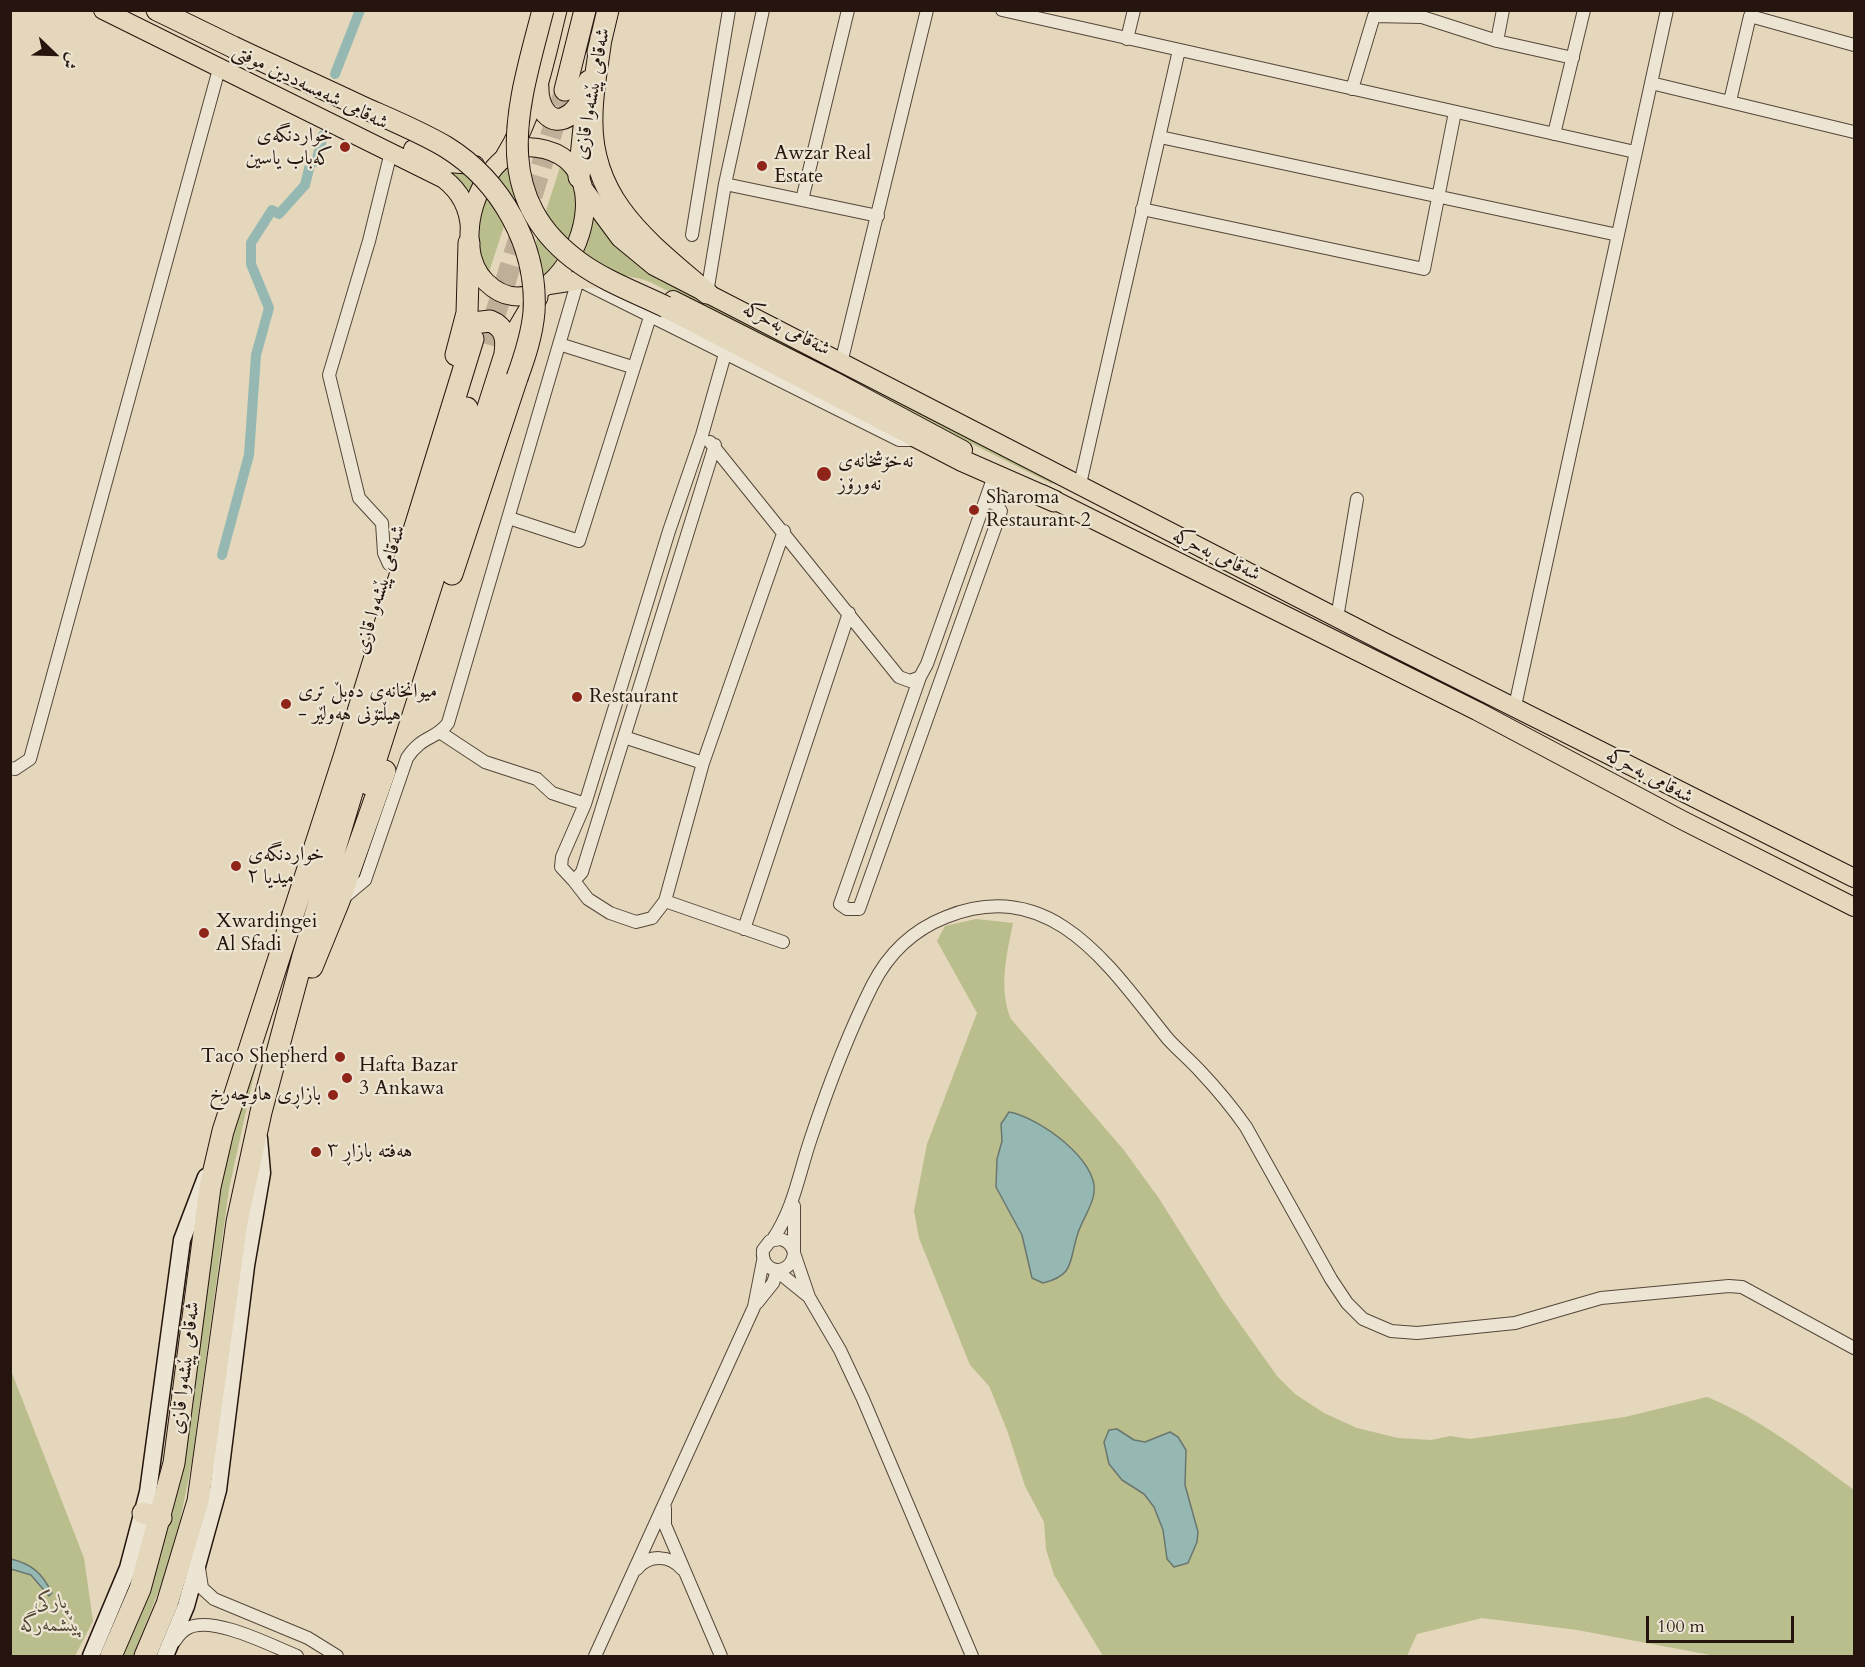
<!DOCTYPE html>
<html>
<head>
<meta charset="utf-8">
<style>
	body { margin:0 }
	#map { position:relative; width:1865px; height:1667px; overflow:hidden; background:#e4d7bb; font-family:Cardo,Amiri,serif }
	canvas { display:block }
	.frame { position:absolute; inset:0; border:12px solid #26150e; pointer-events:none }
	.north { position:absolute; left:24px; top:24px; width:60px; height:60px; -webkit-text-stroke:4px #ede5d3; paint-order:stroke; rotate:113deg; font-size:16px; font-weight:700; line-height:24px; text-align:center; color:#26150e }
	.north::after { content:''; display:block; margin:auto; width:21px; height:27px; background:#26150e; clip-path:polygon(50% 0,100% 100%,50% 72%,0 100%) }
	.scale { position:absolute; left:1646px; top:1616px; width:148px; height:27px; box-sizing:border-box; border:3px solid #26150e; border-top:0; padding-left:8px; font-size:18px; line-height:21px; white-space:nowrap; color:#26150e; -webkit-text-stroke:4px #ede5d3; paint-order:stroke }
</style>
</head>
<body>
<div id="map">
<canvas width="1865" height="1667"></canvas>
<div class="frame"></div>
<div class="north">ش</div>
<div class="scale">100 m</div>
</div>
<script>
const g = document.querySelector('canvas').getContext('2d');
g.lineJoin = 'round';
function paint(path, color) {
  g.fillStyle = color;
  g.fill(path, 'evenodd');
}
function strokePath(path, color, width, dash) {
  g.strokeStyle = color;
  g.lineWidth = width;
  g.lineCap = dash ? 'butt' : 'round';
  g.setLineDash(dash || []);
  g.stroke(path);
}
function label(font, color, halo, rows, align = 'center') {
  g.font = font + ' Cardo,Amiri,serif';
  g.lineWidth = 4.5;
  g.setLineDash([]);
  g.textBaseline = 'middle';
  g.strokeStyle = halo;
  g.fillStyle = color;
  for (const [text, x, y, turn = 0] of rows) {
    g.save();
    g.translate(x, y);
    g.rotate((+turn || 0) * Math.PI / 180);
    g.textAlign = isNaN(turn) ? turn : align;
    if (halo) g.strokeText(text, 0, 0);
    g.fillText(text, 0, 0);
    g.restore();
  }
}
const green = new Path2D(`
	M527 156 488 275C484 267 479 258 476 249 471 227 485 191 500 174 507 166 518 161 527 156Z
	M561 164 576 187 577 220 556 271 520 292Z
	M485 168 469 199 439 169Z
	M591 209 630 259 658 277 1055 478 1052 484 650 282C622 272 599 275 570 278 583 255 591 236 591 209Z
	M976 919 1013 923C1007 953 998 989 1011 1019L1123 1149 1158 1197 1223 1300 1277 1376 1295 1394 1324 1413 1357 1428 1398 1438 1431 1440 1450 1436 1470 1439 1625 1417 1707 1397C1760 1418 1809 1457 1854 1490V1656H1716L1577 1630 1482 1618 1417 1634 1407 1656H1103L1054 1575 1046 1549 1044 1522 1025 1486 1007 1430 989 1386 970 1365 919 1238 914 1211 927 1144 977 1013 937 941 945 926Z
	M260 1047 229 1189 192 1461 180 1521 163 1580 133 1656H123L171 1520 183 1459 221 1183 246 1088Z
	M10 1368 84 1558 93 1621 75 1656H11Z`);
const water = new Path2D(`
	M1009 1112C1038 1117 1099 1160 1094 1193 1092 1208 1081 1221 1077 1236 1069 1263 1074 1275 1043 1283L1032 1278 1022 1235 996 1187 997 1159 1002 1141 1001 1124Z
	M1117 1429 1134 1440 1145 1442 1170 1432 1178 1437 1186 1450 1185 1485 1198 1532 1197 1542 1188 1563 1174 1567 1167 1559 1163 1530 1154 1507 1144 1494 1122 1480 1109 1464 1104 1442 1109 1430Z
	M11 1559C32 1564 42 1573 52 1593L49 1596 31 1575 11 1569Z`);
const canal = new Path2D(`
	M335 74 360 10
	M222 555 249 455 256 355 269 308 251 264V243L272 210 279 214 305 185 310 165 317 159 323 135`);
const highwayTunnel = new Path2D(`
	M486 344 565 90`);
const street = new Path2D(`
	M1002 10 1635 152
	M1127 39 1134 10
	M1497 41 1503 10
	M1651 83 1854 132
	M1352 89 1374 16 1422 17 1497 41 1573 58
	M1730 101 1750 16 1854 45
	M1554 134 1584 10
	M1160 137 1618 235
	M725 184 878 216
	M802 200 848 10
	M1142 209 1424 269 1455 112
	M692 235 729 10
	M707 293 725 184 763 10
	M559 344 632 367
	M841 363 927 10
	M710 442 899 677 910 681 920 677 927 664 994 476
	M715 445 582 872 574 881 561 867 562 857 585 804 669 531 702 435 725 354
	M1080 484 1179 50
	M509 518 579 541 650 317
	M389 564 384 553 382 523 359 498 329 375 369 241 391 152
	M1337 618 1357 499
	M920 677 840 904 847 909H859L1001 511 996 504 985 501
	M1515 706 1667 10
	M441 733 485 762 537 779 552 793 585 804
	M624 737 703 763
	M10 768 15 769 30 759 219 69
	M574 881 588 899 610 913 636 922 652 918 665 901
	M340 901 365 880 407 758C422 735 436 740 448 723L578 280 899 440H914
	M744 929 849 613
	M783 942 665 901 703 763 784 531
	M794 1206V1253C791 1278 760 1274 763 1250L770 1241 780 1239C788 1241 792 1245 794 1253L809 1297 840 1350 863 1399 972 1656
	M773 1239C794 1208 799 1173 811 1138 828 1087 848 1034 872 986 888 954 913 930 946 917 1053 874 1111 969 1168 1039 1178 1050 1190 1060 1200 1071 1217 1089 1232 1107 1246 1127L1331 1279 1347 1303 1363 1319 1391 1331 1417 1333 1515 1323 1601 1298 1729 1286 1742 1287 1854 1348
	M757 1303 773 1283 777 1271 808 1296
	M665 1508V1525L721 1656
	M199 1568 202 1588 214 1599 308 1638 337 1656
	M637 1569C649 1554 670 1555 682 1569
	M175 1641C178 1636 182 1631 188 1628 213 1615 272 1646 297 1656
	M595 1656 754 1307 763 1261`);
const secondary = new Path2D(`
	M91 1656 128 1568 148 1492 182 1240 206 1177
	M165 1656 186 1606 218 1490 246 1266 262 1173 259 1138`);
const primary = new Path2D(`
	M103 10 444 179C461 192 469 208 470 229
	M527 147C646 151 556 351 486 282 450 247 477 157 527 147Z
	M413 149 447 163 475 165
	M583 188 620 238 654 266 1384 642 1854 878
	M549 285 587 279 610 280
	M673 300 834 381 963 450
	M1042 494 1477 711 1682 820 1854 907`);
const highway = new Path2D(`
	M157 10 233 47
	M601 38C598 64 592 90 592 116 589 201 649 243 707 293
	M598 52 608 10
	M538 87C537 106 550 130 571 114 581 107 585 92 589 81
	M565 90 585 10
	M506 157C534 112 543 62 556 10
	M579 177 584 127
	M666 307 963 461 1054 501
	M462 339 473 323 490 321C505 327 507 338 505 353
	M456 355 467 313 469 243
	M452 574 517 378
	M368 784 507 348 537 297
	M312 967 339 901 385 771
	M143 1513 161 1518
	M111 1656 140 1589 174 1463 210 1187 223 1131 344 757 473 339
	M145 1656 167 1604 198 1501 237 1222 261 1112 303 956 467 408`);
const highwayBridge = new Path2D(`
	M543 10C519 103 486 196 580 263 605 281 637 293 666 307
	M233 47C275 67 318 86 360 106 389 119 419 131 446 147 501 181 538 246 534 312 532 335 525 356 517 378`);
const markers = [
	[345,147,6,"#8f2418"],
	[762,166,6,"#8f2418"],
	[824,474,8,"#8f2418"],
	[974,510,6,"#8f2418"],
	[577,697,6,"#8f2418"],
	[286,704,6,"#8f2418"],
	[236,866,6,"#8f2418"],
	[204,933,6,"#8f2418"],
	[340,1057,6,"#8f2418"],
	[347,1078,6,"#8f2418"],
	[333,1095,6,"#8f2418"],
	[316,1152,6,"#8f2418"]
];
const streetNames = [
	["شەقامی شەمسەددین موفتی",310,88,26],
	["شەقامی پێشەوا قازی",593,94,-80],
	["شەقامی بەحرکە",786,330,27],
	["شەقامی بەحرکە",1216,556,26],
	["شەقامی پێشەوا قازی",381,590,-73],
	["شەقامی بەحرکە",1649,777,28],
	["شەقامی پێشەوا قازی",186,1368,-83]
];
const poiNames = [
	["خواردنگەی",333,136,"right"],
	["کەباب یاسین",333,159,"right"],
	["Awzar Real",774,154],
	["Estate",774,177],
	["نەخۆشخانەی",838,462],
	["نەورۆز",838,485],
	["Sharoma",986,498],
	["Restaurant 2",986,521],
	["میوانخانەی دەبڵ تری",298,692],
	["- هیڵتۆنی هەولێر",298,715],
	["Restaurant",589,697],
	["خواردنگەی",248,855],
	["میدیا ٢",248,878],
	["Xwardingei",216,922],
	["Al Sfadi",216,945],
	["Taco Shepherd",328,1057,"right"],
	["Hafta Bazar",359,1066],
	["3 Ankawa",359,1089],
	["بازاڕی هاوچەرخ",321,1095,"right"],
	["هەفتە بازاڕ ٣",328,1152]
];
const parkNames = [
	["پارکی",51,1603],
	["پێشمەرگە",51,1626]
];
paint(green, '#babd8c');
paint(water, '#95b9b2');
strokePath(water, '#697770', 1.5);
strokePath(canal, '#95b9b2', 10);
strokePath(highwayTunnel, '#beb098', 21, [21, 10]);
strokePath(street, '#564639', 14);
strokePath(secondary, '#26150e', 19);
strokePath(primary, '#26150e', 20);
strokePath(highway, '#26150e', 23);
strokePath(street, '#ede5d3', 12);
strokePath(secondary, '#ede5d3', 16);
strokePath(primary, '#e4d7bb', 18);
strokePath(highway, '#e4d7bb', 21);
strokePath(highwayBridge, '#26150e', 23, []);
strokePath(highwayBridge, '#e4d7bb', 21);
for (const [x, y, r, color] of markers) {
  const dot = new Path2D();
  dot.arc(x, y, r, 0, 2 * Math.PI);
  g.fillStyle = color;
  g.fill(dot);
  strokePath(dot, '#ede5d3', 2);
}
label('20px', '#26150e', '#ede5d3', streetNames);
label('20px', '#26150e', '#ede5d3', poiNames, 'left');
label('italic 20px', '#524734', '#ede5d3', parkNames);
</script>
</body>
</html>
